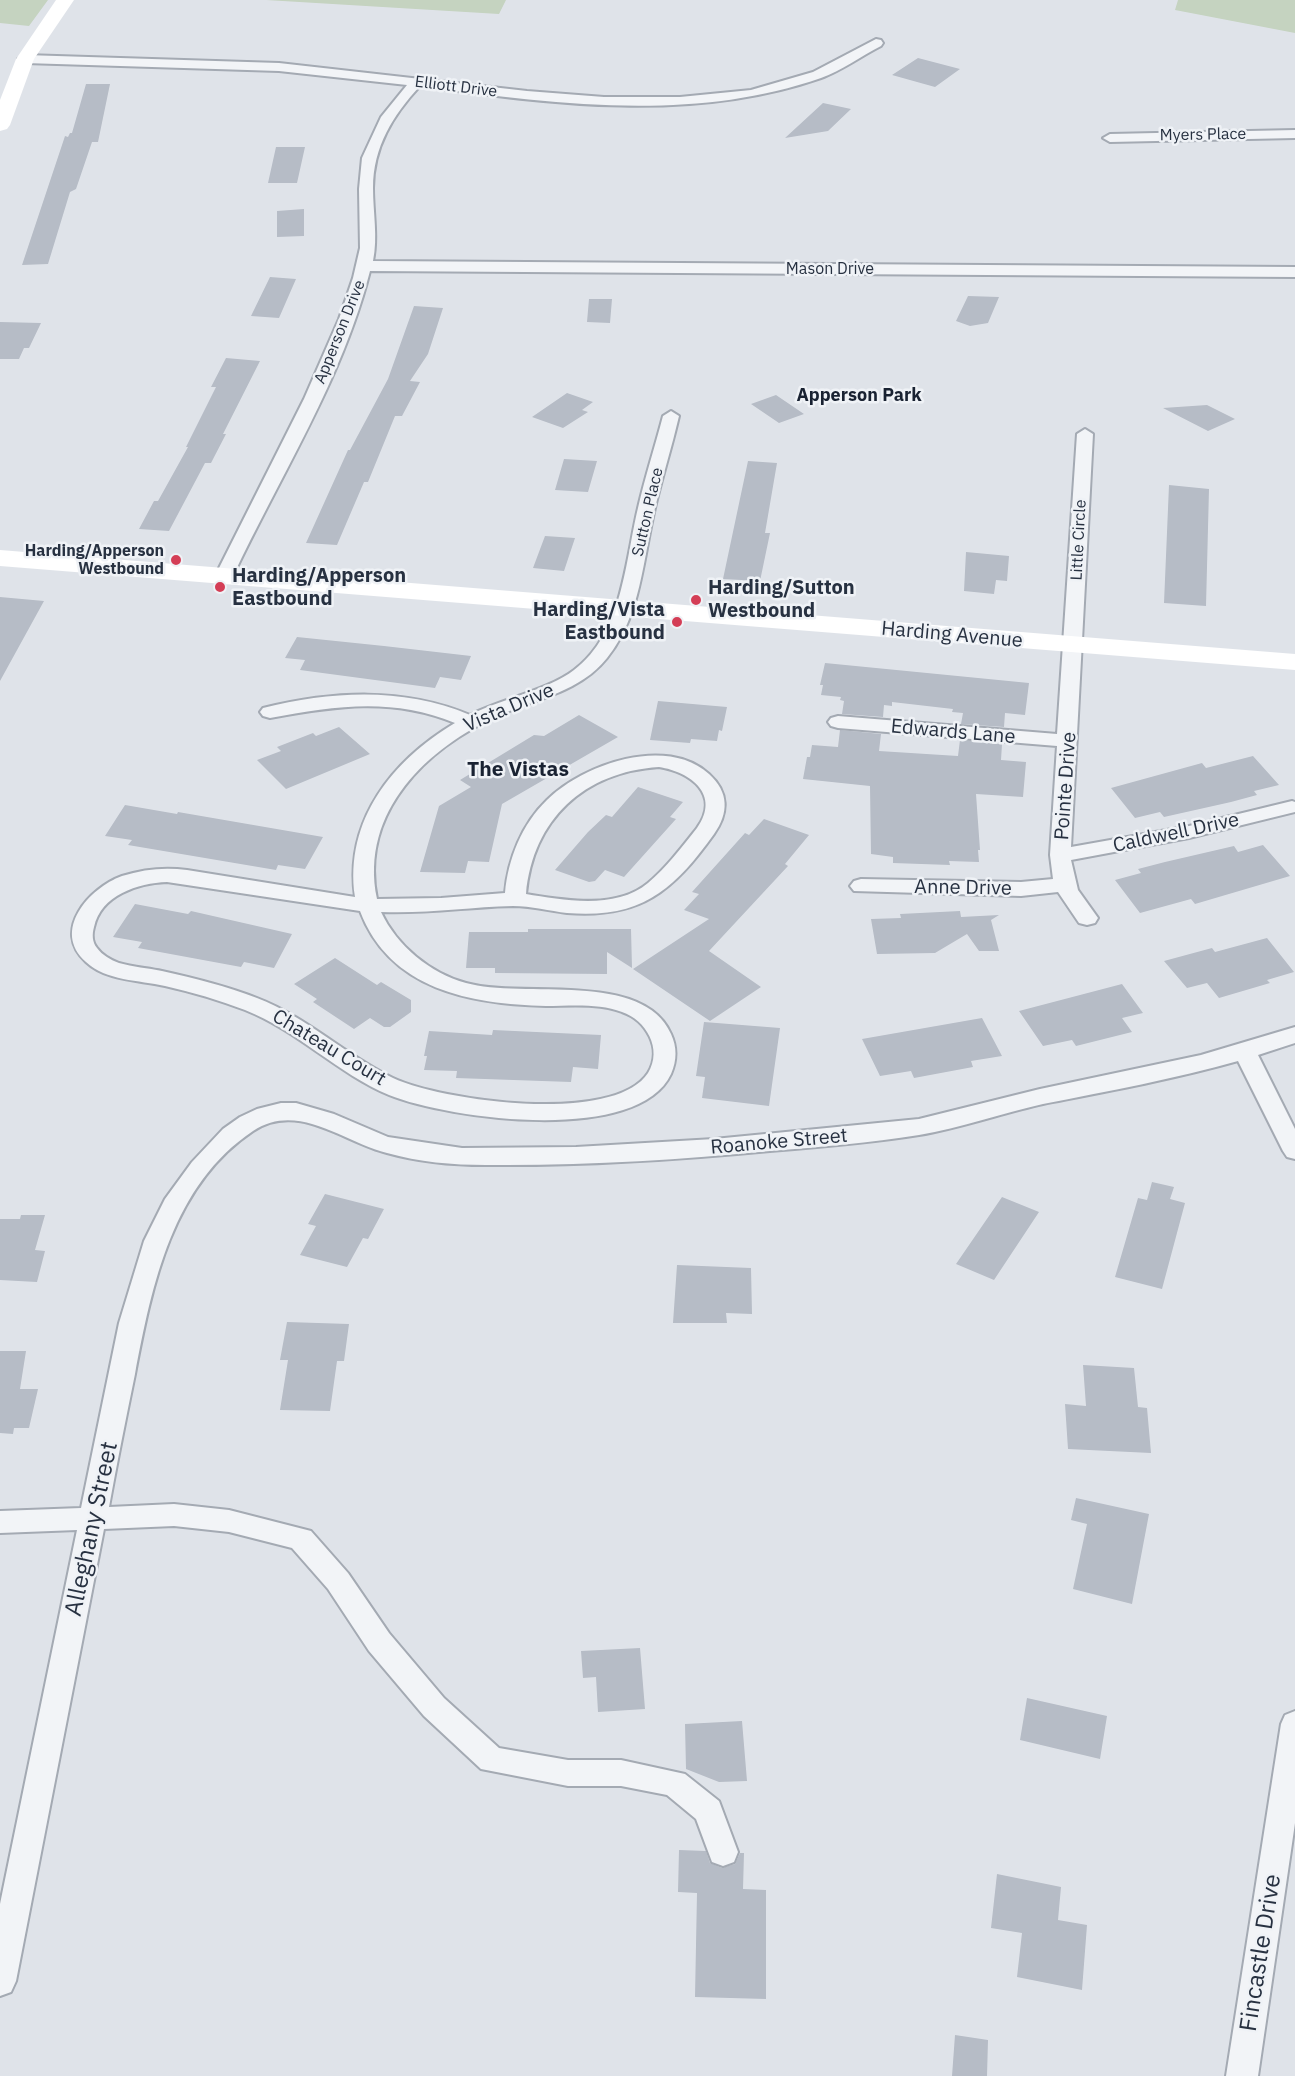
<!DOCTYPE html>
<html>
<head>
<meta charset="utf-8">
<style>
	body { margin:0 }
	canvas { display:block; background:#dfe3e9 }
</style>
</head>
<body>
<canvas width="1295" height="2076"></canvas>
<script>
const g = document.querySelector('canvas').getContext('2d');
g.lineJoin = 'round';
function paint(path, color) {
  g.fillStyle = color;
  g.fill(path, 'evenodd');
}
function strokePath(path, color, width, dash) {
  g.strokeStyle = color;
  g.lineWidth = width;
  g.lineCap = dash ? 'butt' : 'round';
  g.setLineDash(dash || []);
  g.stroke(path);
}
function label(font, color, halo, rows, align = 'center') {
  g.font = font + ' "IBM Plex Sans",sans-serif';
  g.lineWidth = 5;
  g.setLineDash([]);
  g.textBaseline = 'middle';
  g.strokeStyle = halo;
  g.fillStyle = color;
  for (const [text, x, y, turn = 0] of rows) {
    g.save();
    g.translate(x, y);
    g.rotate((+turn || 0) * Math.PI / 180);
    g.textAlign = isNaN(turn) ? turn : align;
    if (halo) g.strokeText(text, 0, 0);
    g.fillText(text, 0, 0);
    g.restore();
  }
}
const green = new Path2D(`
	M0 0H48L29 26 0 23Z
	M266 0H506L499 14Z
	M1178 0H1295V33L1175 10Z`);
const building = new Path2D(`
	M918 58 960 69 935 87 892 75Z
	M86 84H110L98 142H92L76 189 70 192 48 264 22 265 65 136 68 137 70 133H72Z
	M823 103 851 109 828 131 785 138Z
	M276 147H305L297 183H268Z
	M304 209V236L277 237V211Z
	M270 277 296 279 279 318 251 316Z
	M968 296 999 297 988 323 970 326 956 321Z
	M589 299H612L610 323 587 322Z
	M414 306 443 308 428 354 410 381 420 382 402 416H395L368 482H364L337 545 306 543 348 450H350L388 379Z
	M0 322 41 323 29 348H24L19 359H0Z
	M226 358 260 361 223 434H226L211 463H205L169 531 139 529 154 501H158L188 447H186L216 387H211Z
	M567 393 593 402 582 410 588 412 563 428 532 417Z
	M776 395 804 414 779 423 751 404Z
	M1207 405 1235 419 1208 431 1163 408Z
	M564 459 597 461 588 492 555 490Z
	M748 461 777 463 765 533H770L760 581 723 579Z
	M1169 485 1209 489 1206 606 1164 603Z
	M545 536 575 538 564 571 533 568Z
	M966 552 1009 556 1007 581 996 580 994 594 964 591Z
	M0 597 44 601 0 681Z
	M297 637 384 646 471 656 461 680 440 677 435 688 300 670 305 660 285 658Z
	M825 663 1029 683 1025 715 1005 713 1004 727 961 724 963 713 952 712 953 709 892 702V706L884 705 883 717 842 714 844 701 840 700 841 697 821 695 823 685H820Z
	M658 701 727 707 722 731 719 730 717 741 691 739 690 743 650 740Z
	M579 715 618 737 502 804 489 862 468 861 465 873 420 872 439 806 471 787 460 780 534 735 544 736Z
	M339 727 370 754 286 789 257 760 281 751 277 747 313 733 316 736Z
	M840 730 881 734 879 751 958 756 960 740 1002 744 1001 760 1026 762 1023 797 976 794 980 850H978L979 862 949 861 950 865 893 863V857L871 854 870 786 803 779 807 757H810L812 745 838 747Z
	M1253 756 1279 785 1254 791 1257 795 1231 802 1164 817 1160 812 1135 818 1111 788 1202 763 1206 768Z
	M638 787 683 802 670 817 676 819 624 877 605 870 595 881 589 882 555 870 588 832 606 815 612 817Z
	M125 805 177 814 178 812 323 837 305 869 278 865 276 870 128 845 132 840 105 836Z
	M764 819 809 835 785 864 788 866 709 951 761 987 710 1021 633 969 709 919 684 910 699 894 692 892 745 833 749 835Z
	M1263 845 1290 876 1195 904 1191 899 1140 913 1115 880 1141 873 1138 869 1165 862 1234 846 1238 852Z
	M135 904 188 914 191 911 292 934 274 968 244 962 241 967 165 953 138 948 142 942 113 937Z
	M960 911 961 917 999 915 991 920 999 951H979L967 934 935 953 877 954 871 919 901 918 900 914Z
	M528 929H631L632 968 607 952V974L495 973V968H466L469 932H528Z
	M1267 938 1294 972 1267 980 1270 983 1219 998 1207 983 1187 988 1164 961 1212 948 1215 952Z
	M335 958 377 985 381 982 411 1000V1012L390 1027H384L370 1018 354 1029 313 1002 317 999 294 984Z
	M1122 984 1143 1013 1122 1018 1132 1032 1076 1046 1072 1040 1043 1046 1019 1011Z
	M982 1018 1002 1056 971 1061 973 1067 914 1078 911 1071 880 1076 862 1039Z
	M704 1022 780 1028 769 1106 702 1098 705 1077 696 1076Z
	M493 1030 601 1035 598 1069 573 1067 571 1082 456 1078 457 1071 424 1070 427 1056H424L429 1031 492 1035Z
	M1152 1182 1174 1187 1170 1199 1185 1203 1162 1289 1115 1277 1138 1198 1147 1200Z
	M325 1194 384 1209 368 1239 363 1238 347 1267 300 1255 316 1226 308 1224Z
	M1002 1197 1039 1212 994 1280 956 1264Z
	M21 1215H45L35 1250 45 1251 37 1282 0 1280V1219H20Z
	M677 1265 751 1268 752 1314 726 1313 727 1323H673Z
	M287 1322 349 1324 344 1361H337L330 1411 280 1410 288 1360H280Z
	M0 1351H26L20 1389H38L29 1428H14L13 1434 0 1433Z
	M1083 1365 1134 1368 1138 1407 1147 1408 1151 1453 1068 1449 1065 1404 1086 1406Z
	M1076 1498 1149 1514 1132 1604 1073 1589 1087 1524 1071 1520Z
	M640 1648 645 1709 598 1712 596 1677 583 1678 581 1651Z
	M1027 1698 1107 1716 1100 1759 1020 1740Z
	M742 1721 747 1781 719 1782 686 1769 685 1724Z
	M679 1850 706 1851 710 1863 722 1868 735 1864 740 1853H744L743 1889 766 1890V1999L695 1997 697 1893 678 1892Z
	M997 1874 1061 1887 1058 1920 1087 1925 1082 1990 1017 1977 1022 1933 991 1928Z
	M955 2035 988 2040 987 2076H952Z`);
const minor = new Path2D(`
	M876 39 881 40 883 43 881 46C861 56 841 71 821 78 692 123 552 104 420 86 393 115 373 147 373 188 373 213 378 237 373 261L1295 267V277L370 271C343 378 280 476 233 576L230 580H218L215 576 304 399 339 319 353 278 360 248 359 189 362 158 381 117 407 85 279 71 25 63 18 59 25 55 279 63 527 91 604 97H680L751 90 813 72Z
	M1295 130V138L1110 142 1103 138 1110 134Z
	M671 411 679 416C672 447 662 477 655 508 643 559 641 616 607 658 580 692 538 698 500 715 428 747 359 811 377 899L441 898 505 893C508 859 522 824 547 800 583 764 667 735 709 774 729 792 729 813 714 834 673 891 641 919 567 913 550 911 531 906 513 906 469 907 426 914 381 912 397 946 430 973 466 983 523 999 643 970 671 1034 677 1047 677 1060 671 1074 638 1145 448 1119 389 1095 337 1073 298 1031 245 1010 219 1000 192 992 165 986 139 980 106 981 86 962 51 931 89 888 122 876 144 869 165 867 187 870L355 897C344 820 393 760 455 723 392 697 335 706 270 718L263 716 260 712 263 708C333 691 403 687 470 715 501 699 548 690 574 670 623 633 625 562 638 508 645 477 655 447 663 416ZM659 767C691 772 721 795 697 828 682 847 666 868 648 883 616 910 563 900 526 894 533 819 584 772 659 767ZM167 882 360 911C390 990 471 1004 546 1006 570 1006 599 1003 622 1012 646 1020 663 1049 648 1073 614 1125 442 1101 393 1078 345 1055 307 1017 257 998 226 986 194 978 162 971 148 968 133 967 119 963 111 960 102 955 97 948 92 942 92 934 94 927 101 895 138 883 167 882Z
	M1085 429 1093 434 1071 847 1189 826 1292 801 1295 802V812L1189 838 1071 860 1078 890 1098 918 1095 923 1087 925 1079 923 1058 892 1021 896 854 891 850 886 854 881 861 879 1021 882 1053 879 1050 855 1057 746 838 728 831 726 828 722 831 718 838 716 1057 734 1077 434Z
	M1295 1027V1043L1258 1055 1295 1129V1159L1287 1157 1283 1151 1238 1061C1174 1079 1109 1091 1043 1104 1002 1113 961 1128 919 1135 870 1143 820 1147 770 1151 676 1160 581 1166 486 1165 452 1165 419 1162 387 1153 343 1142 298 1101 253 1131 172 1185 152 1285 135 1374 126 1418 117 1462 109 1507L174 1504 229 1510 311 1531 348 1573 389 1633 444 1698 499 1748 568 1760H621L685 1774 719 1801 738 1852 734 1862 723 1866 712 1862 696 1819 667 1795 621 1786H568L481 1769 424 1716 369 1651 328 1589 292 1548 229 1532 174 1526 104 1529 16 1981 11 1992 0 1996V1904L77 1530 0 1533V1511L81 1508 119 1323 144 1241 165 1199 192 1162 223 1129 240 1117 257 1109 281 1103H296L334 1114 388 1137 462 1148 576 1147 714 1139 919 1119 1040 1089 1201 1055Z
	M1295 1711V1823L1258 2076H1226L1281 1724 1285 1715Z`);
const secondary = new Path2D(`
	M56 0H74L34 59 10 125 7 129 0 131V100L16 59Z
	M0 550 1295 654V670L0 566Z`);
const markers = [
	[176,560,6,"#d43e56"],
	[220,587,6,"#d43e56"],
	[696,600,6,"#d43e56"],
	[677,622,6,"#d43e56"]
];
const farStreetnames = [
	["Elliott Drive",456,87,7],
	["Myers Place",1203,135,-1],
	["Mason Drive",830,269],
	["Apperson Drive",340,332,-68],
	["Sutton Place",648,512,-77],
	["Little Circle",1079,540,-87]
];
const farPoinames = [
	["Harding/Apperson",164,551],
	["Westbound",164,569]
];
const farNeighbourhoodnames = [
	["Apperson Park",859,396]
];
const poiNames = [
	["Harding/Apperson",232,576],
	["Eastbound",232,599],
	["Harding/Sutton",708,588],
	["Westbound",708,611],
	["Harding/Vista",665,610,"right"],
	["Eastbound",665,633,"right"]
];
const streetNames = [
	["Harding Avenue",952,635,5],
	["Vista Drive",509,708,-23],
	["Edwards Lane",953,732,5],
	["Pointe Drive",1066,786,-86],
	["Caldwell Drive",1176,833,-12],
	["Anne Drive",963,888,1],
	["Chateau Court",329,1048,31],
	["Roanoke Street",779,1142,-5]
];
const neighbourhoodNames = [
	["The Vistas",518,770]
];
const nearStreetnames = [
	["Alleghany Street",92,1529,-78],
	["Fincastle Drive",1261,1953,-81]
];
paint(green, '#c5d3c0');
paint(building, '#b6bcc6');
strokePath(minor, '#a4aab3', 4);
paint(minor, '#f2f4f7');
paint(secondary, '#fff');
for (const [x, y, r, color] of markers) {
  const dot = new Path2D();
  dot.arc(x, y, r, 0, 2 * Math.PI);
  g.fillStyle = color;
  g.fill(dot);
  strokePath(dot, '#eff2f6', 2);
}
label('16px', '#273141', '#eff2f6', farStreetnames);
label('bold 16px', '#273141', '#eff2f6', farPoinames, 'right');
label('bold 18px', '#192232', '#eff2f6', farNeighbourhoodnames);
label('bold 20px', '#273141', '#eff2f6', poiNames, 'left');
label('20px', '#273141', '#eff2f6', streetNames);
label('bold 21px', '#192232', '#eff2f6', neighbourhoodNames);
label('24px', '#273141', '#eff2f6', nearStreetnames);
</script>
</body>
</html>
